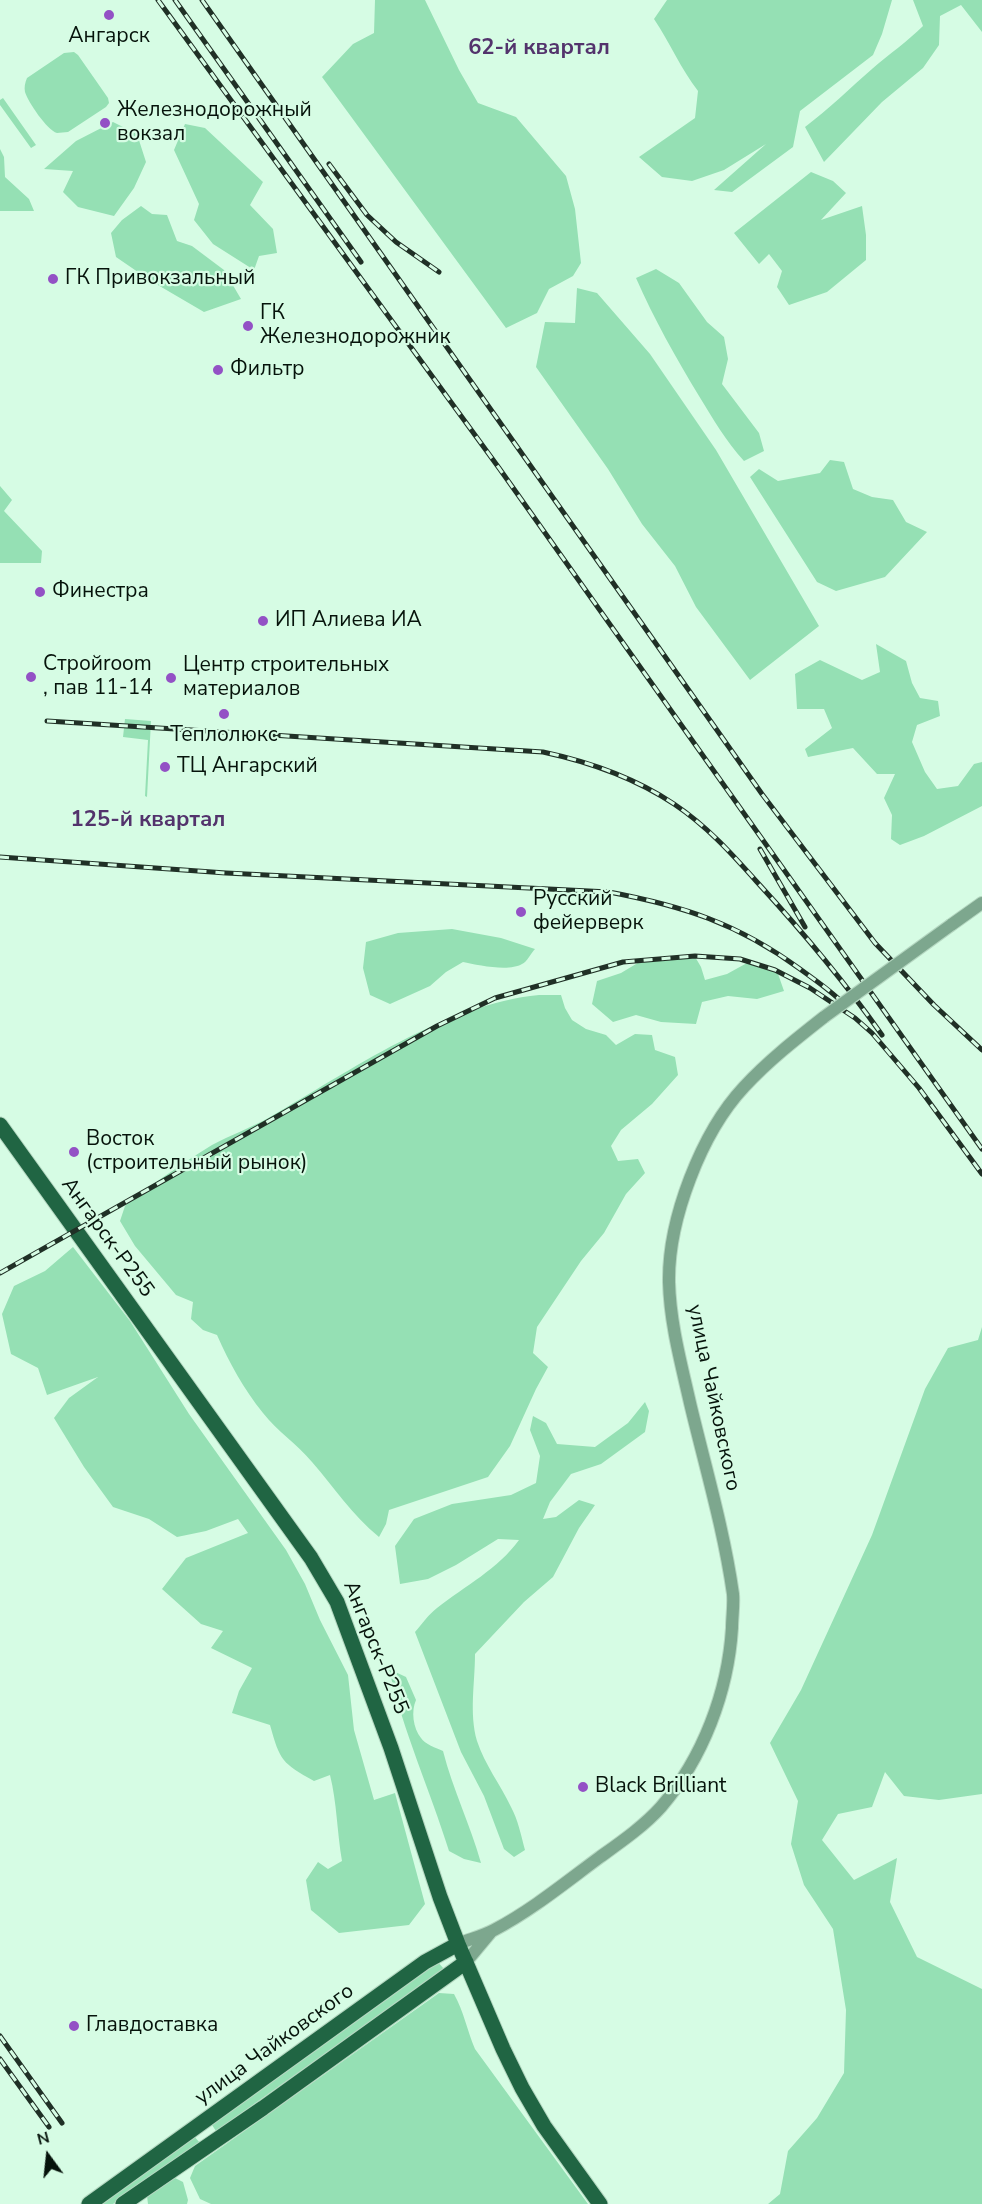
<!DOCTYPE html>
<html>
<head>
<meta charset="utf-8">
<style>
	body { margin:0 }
	#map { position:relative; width:982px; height:2204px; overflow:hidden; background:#d6fce4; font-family:"Nunito Sans",sans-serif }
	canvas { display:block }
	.north { position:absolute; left:18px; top:2126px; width:60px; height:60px; -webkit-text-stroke:4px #d6fce4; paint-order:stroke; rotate:345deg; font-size:16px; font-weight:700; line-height:24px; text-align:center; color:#06130b }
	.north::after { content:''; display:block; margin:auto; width:21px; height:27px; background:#06130b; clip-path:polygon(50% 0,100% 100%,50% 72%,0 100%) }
</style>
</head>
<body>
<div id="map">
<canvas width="982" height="2204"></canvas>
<div class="north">N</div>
</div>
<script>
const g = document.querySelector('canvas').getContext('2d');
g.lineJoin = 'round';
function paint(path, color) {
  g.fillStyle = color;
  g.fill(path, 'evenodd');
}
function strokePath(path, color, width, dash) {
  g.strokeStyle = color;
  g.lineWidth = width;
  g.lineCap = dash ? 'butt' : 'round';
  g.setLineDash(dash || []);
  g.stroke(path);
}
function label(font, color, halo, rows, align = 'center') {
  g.font = font + ' "Nunito Sans",sans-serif';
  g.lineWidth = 4.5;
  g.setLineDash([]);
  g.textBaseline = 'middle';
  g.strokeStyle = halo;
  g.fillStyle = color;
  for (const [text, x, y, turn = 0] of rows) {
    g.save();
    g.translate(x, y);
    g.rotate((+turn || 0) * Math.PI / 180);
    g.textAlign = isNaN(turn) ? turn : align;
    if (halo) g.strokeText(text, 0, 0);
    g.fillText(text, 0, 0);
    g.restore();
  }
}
const green = new Path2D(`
	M375 0H425L459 70 478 103 516 117 566 176 575 209 581 263 573 276 549 289 537 313 506 328 322 77 353 44 374 33Z
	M667 0H892L882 34 873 55 800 111 793 147 732 192 714 190 766 144 724 170 692 181 662 177 639 157 695 118 698 91C681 69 670 43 654 19Z
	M913 0H982V32L961 5 940 16 939 45 923 68 882 102 824 162 805 127C829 109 850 88 872 69 889 54 907 42 923 26Z
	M74 52 78 55 108 98 109 103 106 107 68 132 57 133C47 130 28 102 25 92 24 87 25 83 27 78L64 53Z
	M3 98 36 145 31 148 0 105V100Z
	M113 122 137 134 146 162 134 188 114 216 78 207 63 192 73 171 44 169 76 141Z
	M185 124 205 128 263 182 250 205 273 229 277 253 259 256 254 270 213 244 194 220 199 204 174 150Z
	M0 149 4 157 5 177 29 199 34 211H0Z
	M811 172 833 181 846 193 821 220 862 206 866 235V260L827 292 789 305 777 287 782 271 769 254 759 264 734 233Z
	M141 206 152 214 167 215 177 241 192 246 224 270 241 299 204 312 151 281 116 257 111 233 122 220Z
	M656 269 679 283 707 322 724 337 728 359 722 384 759 433 764 451 744 461C726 441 713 419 699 396 676 358 654 319 636 278Z
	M577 288 597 293 650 354 716 450 819 626 750 680 696 607 675 566 642 524 608 469 536 367 545 322 575 323Z
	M830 460 844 462 853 489 872 497 893 500 906 522 927 532 885 577 836 591 817 582 750 477 759 469 778 481 820 473Z
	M0 486 12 500 4 511 42 551 41 563H0Z
	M876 644 906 661 912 683 920 698 938 701 940 716 917 725 912 742 925 772 937 789 958 786 974 764 982 762V806L924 836 900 845 891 839 892 815 884 798 895 774H877L853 748 808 757 805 749 832 728 824 709H797L795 674 820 660 862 680 880 672Z
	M125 719 151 721 147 797 145 796 148 740 123 737Z
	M452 929 501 938 535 949C531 953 527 962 522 964 509 972 477 965 463 962L446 972 430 986 390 1004 370 995 363 968 366 942 398 933Z
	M694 955 701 967 705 980 727 974 747 963 777 971 784 991 757 999 728 996 702 1002 696 1024 661 1022 636 1015 613 1022 592 1004 597 981 621 973 641 961Z
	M539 995H561L565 1008 572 1020 586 1029 606 1035 616 1045 635 1034 652 1035 655 1050 675 1057 678 1075 652 1104 621 1130 611 1146 618 1161 638 1159 645 1173 626 1194 604 1233 581 1261 537 1327 533 1353 548 1367 536 1389 510 1446 488 1477 389 1510 386 1524 379 1537C352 1515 334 1487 312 1462 297 1444 277 1431 263 1413 243 1388 230 1364 217 1335L203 1330 191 1319 193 1302 176 1295 135 1246 120 1221 125 1206 131 1198C159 1181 184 1162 212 1145 230 1135 251 1128 270 1117 350 1071 445 1004 539 995Z
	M73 1247 130 1321 189 1414 286 1550 305 1584 320 1620 348 1675 354 1730 374 1800 395 1793 425 1904 409 1925 339 1933 311 1910 306 1880 318 1862 328 1869 342 1861C337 1832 337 1803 330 1775L314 1781C282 1763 280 1761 270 1725L232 1713 239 1691 252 1668 211 1648 223 1631 201 1624 162 1589 186 1558 248 1533 238 1519 206 1531 177 1537 149 1519 113 1507 84 1467 54 1418 69 1398 98 1377 47 1395 38 1368 11 1354 2 1314 14 1286 45 1271Z
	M982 1327V1794L939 1800 904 1796 885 1772 872 1807 838 1814 822 1840 854 1880 897 1858 890 1902 917 1957 982 1989V2204H768L780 2194 788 2151 817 2118 844 2073 846 2010 833 1929 804 1885 791 1844 798 1801 770 1743 801 1690 872 1535 925 1389 948 1348 978 1340Z
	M645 1402 649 1411 645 1432 601 1464 571 1474 550 1502 543 1519 556 1517 579 1500 595 1505 579 1528 553 1577 524 1602 475 1654C475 1683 469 1713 477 1741 485 1765 500 1784 511 1807 518 1820 521 1835 525 1850L514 1857 504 1849 484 1796 461 1752 415 1632C422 1624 429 1614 437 1608 465 1586 498 1569 519 1540L498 1539 456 1565 428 1579 400 1584 395 1546 414 1519 452 1504 511 1495 536 1483 540 1456 530 1430 533 1416 546 1423 557 1444 595 1447 628 1423Z
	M389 1669 406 1677 416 1700C411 1711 413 1728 421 1738 425 1744 436 1748 443 1751 453 1790 470 1824 481 1863L464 1859 449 1851C430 1790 403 1731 389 1669Z
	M437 1961 444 1969 216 2131 210 2122Z
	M439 1993 454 1994C464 2012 467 2030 475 2049L588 2204H211L200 2199 190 2178 195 2166Z
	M193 2135 200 2143 113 2204H96Z
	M175 2178 183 2182 188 2200 187 2204H148L147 2196Z`);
const minor = new Path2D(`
	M951 925 982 903
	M458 1944C470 1939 483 1936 494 1930 532 1910 566 1882 600 1857 621 1842 644 1826 661 1807 703 1758 728 1692 732 1628 732 1617 734 1605 733 1594 724 1530 705 1466 690 1403 681 1363 670 1323 669 1282 668 1220 701 1133 744 1087 768 1061 796 1039 824 1017
	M466 1962 491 1932`);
const major = new Path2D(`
	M0 1125 311 1558 337 1602 391 1748 440 1897 458 1944 503 2049 522 2088 544 2126 600 2204
	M89 2204 425 1962 458 1944
	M123 2204 263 2108 466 1962`);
const rail = new Path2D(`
	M158 0 499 468 982 1149
	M175 0 361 262
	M202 0 762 794 875 943 934 1005 982 1050
	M329 164 367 215 396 242 439 272
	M47 721 543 752C590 762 635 778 674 804 707 826 732 854 757 882 802 931 844 981 882 1035
	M760 849 805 927
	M0 857 226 873 609 892C683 906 737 923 800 969 815 980 830 990 843 1003
	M0 1273 437 1026 495 998 623 962 695 956 740 959 775 970 810 988 855 1018 872 1033 919 1088 982 1174
	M0 2036 62 2123
	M0 2059 49 2127`);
const minorBridge = new Path2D(`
	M824 1017 951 925`);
const markers = [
	[109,15,6,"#9351c5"],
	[105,123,6,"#9351c5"],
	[53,279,6,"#9351c5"],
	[248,326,6,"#9351c5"],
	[218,370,6,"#9351c5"],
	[40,592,6,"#9351c5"],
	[263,621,6,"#9351c5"],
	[31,677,6,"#9351c5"],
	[171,678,6,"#9351c5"],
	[224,714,6,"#9351c5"],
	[165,767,6,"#9351c5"],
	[521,912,6,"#9351c5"],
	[74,1152,6,"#9351c5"],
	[583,1787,6,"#9351c5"],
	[74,2026,6,"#9351c5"]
];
const poiNames = [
	["Ангарск",109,37,"center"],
	["Железнодорожный",117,111],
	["вокзал",117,135],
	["ГК Привокзальный",65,279],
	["ГК",260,314],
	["Железнодорожник",260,338],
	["Фильтр",230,370],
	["Финестра",52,592],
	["ИП Алиева ИА",275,621],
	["Стройroom",43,665],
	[", пав 11-14",43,689],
	["Центр строительных",183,666],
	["материалов",183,690],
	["Теплолюкс",224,736,"center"],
	["ТЦ Ангарский",177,767],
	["Русский",533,900],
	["фейерверк",533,924],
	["Восток",86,1140],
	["(строительный рынок)",86,1164],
	["Black Brilliant",595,1787],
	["Главдоставка",86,2026]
];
const streetNames = [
	["Ангарск-Р255",107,1238,54],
	["улица Чайковского",713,1398,78],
	["Ангарск-Р255",375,1648,68],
	["улица Чайковского",275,2045,-36]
];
const neighbourhoodNames = [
	["62-й квартал",539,49],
	["125-й квартал",148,821]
];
paint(green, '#95e0b4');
strokePath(minor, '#b5d7c1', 14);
strokePath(major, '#b5d7c1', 17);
strokePath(minor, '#7da78e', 12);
strokePath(major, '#206543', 15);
strokePath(rail, '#203026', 5);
strokePath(rail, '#d6fce4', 3, [9]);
strokePath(minorBridge, '#b5d7c1', 14, []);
strokePath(minorBridge, '#7da78e', 12);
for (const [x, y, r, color] of markers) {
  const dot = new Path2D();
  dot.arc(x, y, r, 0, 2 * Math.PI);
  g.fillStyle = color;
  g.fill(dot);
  strokePath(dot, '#d6fce4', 2);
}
label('21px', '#06130b', '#d6fce4', poiNames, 'left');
label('21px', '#06130b', '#d6fce4', streetNames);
label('bold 22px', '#53336c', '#d6fce4', neighbourhoodNames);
</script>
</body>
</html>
